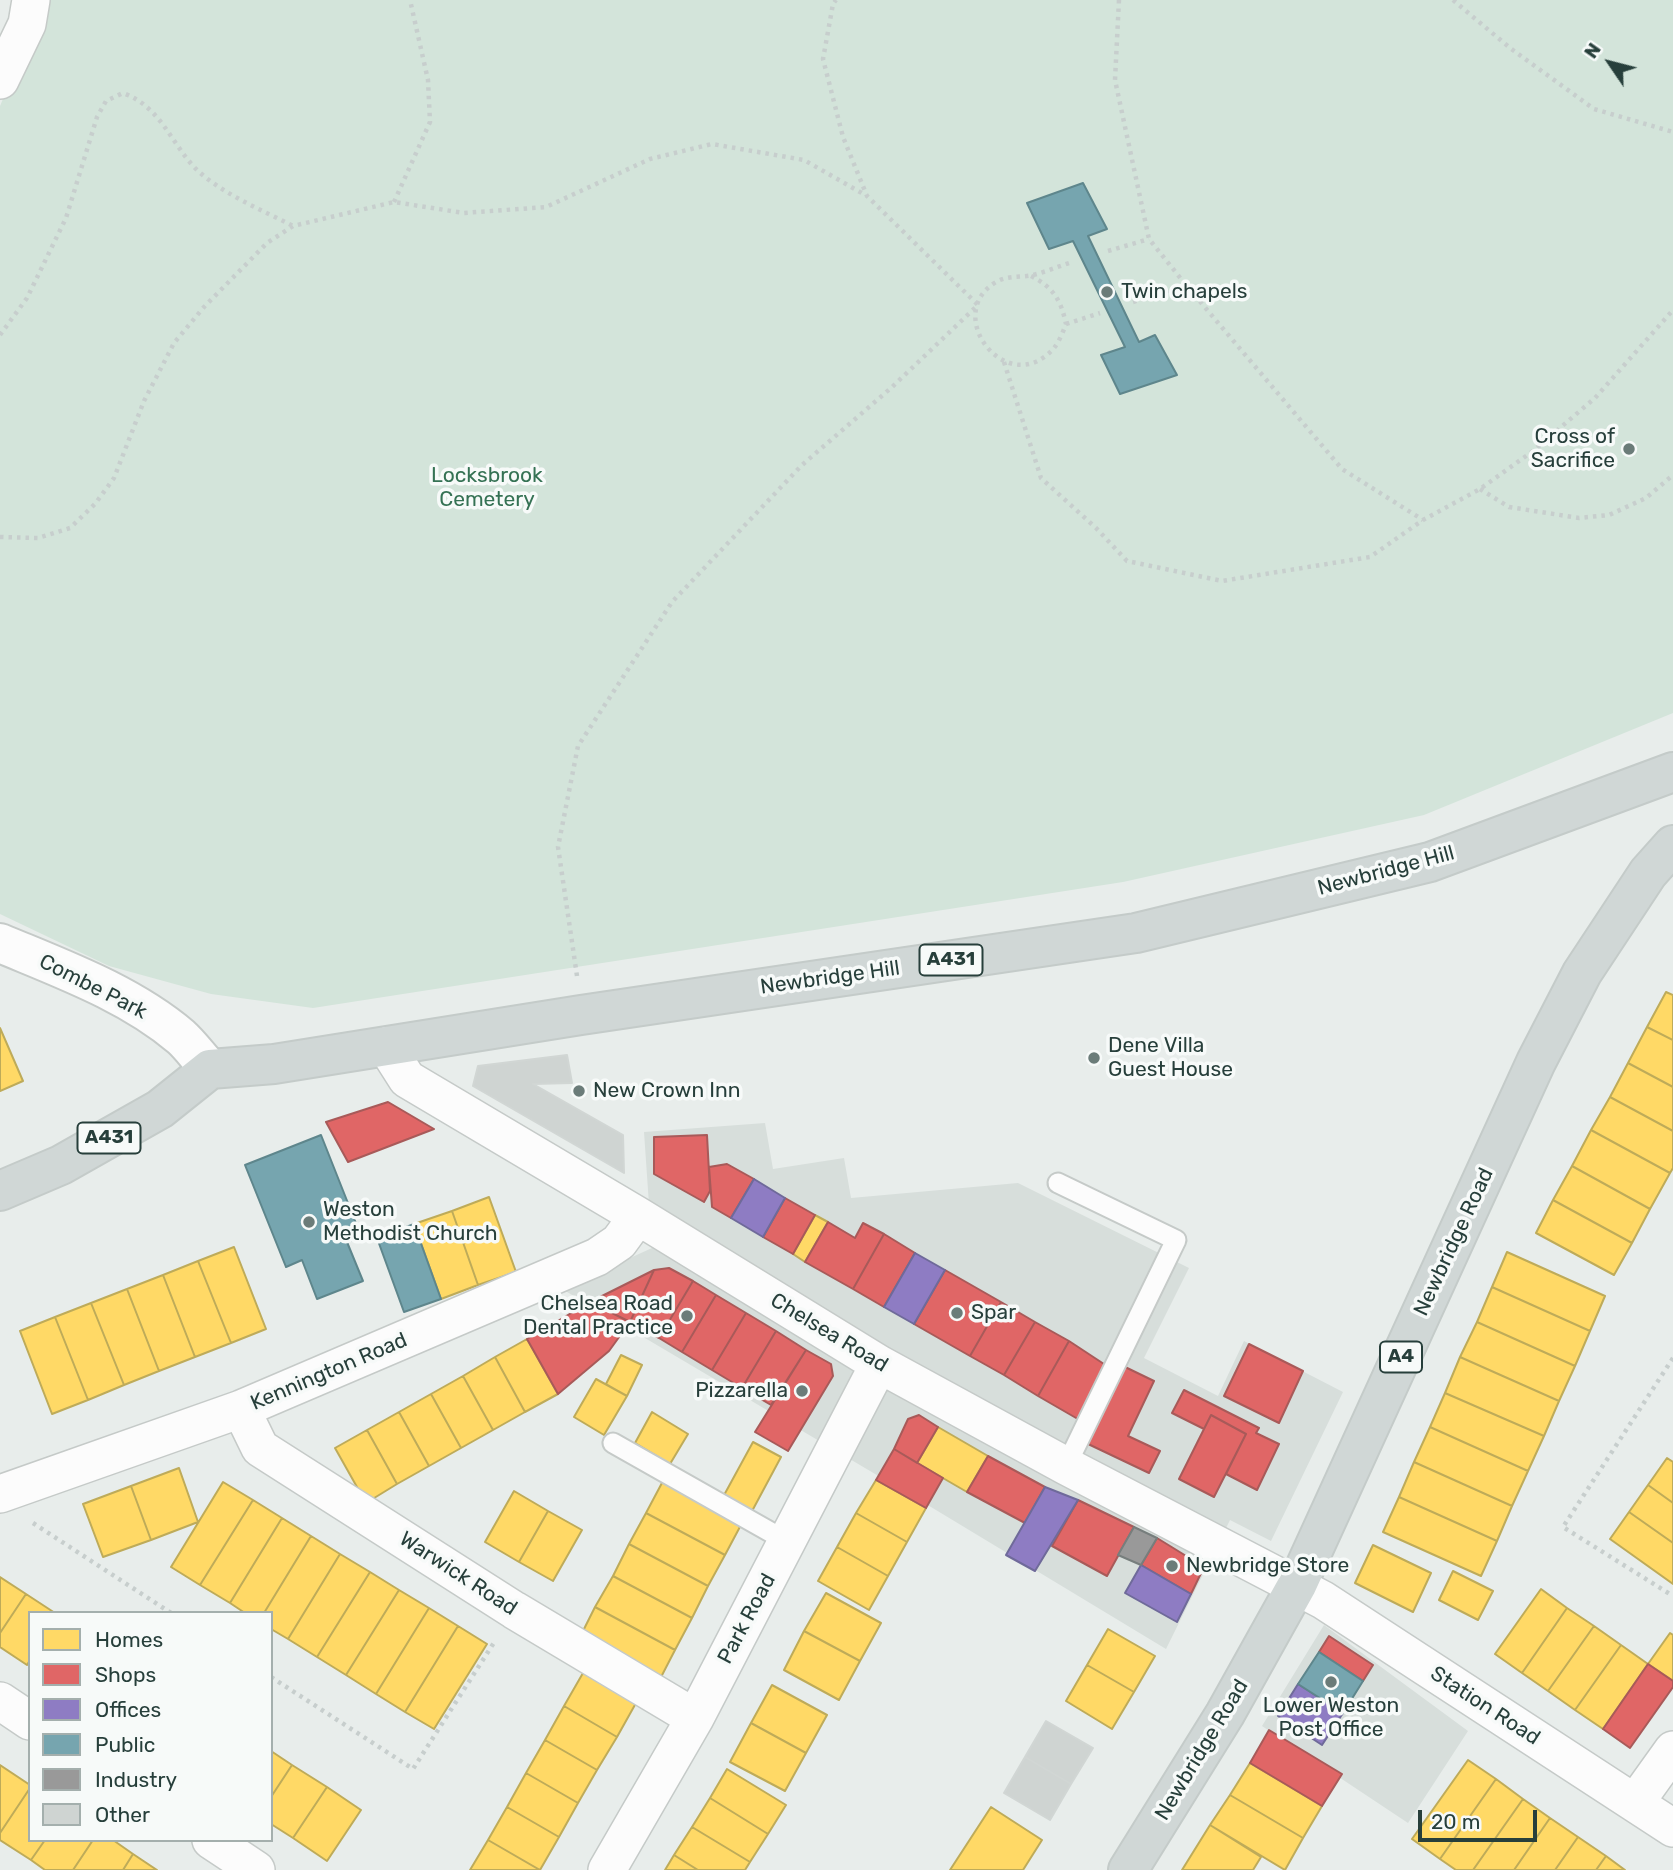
<!DOCTYPE html>
<html>
<head>
<meta charset="utf-8">
<style>
	body { margin:0 }
	#map { position:relative; width:1673px; height:1870px; overflow:hidden; background:#e8edeb; font-family:Rubik,sans-serif }
	canvas { display:block }
	.legend { position:absolute; left:28px; top:1611px; width:245px; height:231px; box-sizing:border-box; background:#f7faf9; border:2px solid #a4afad; margin:0; padding:9px 12px; list-style:none; font-size:21px; color:#273f3b }
	.legend li { display:flex; align-items:center; gap:14px; height:35px }
	.legend b { width:35px; border:2px solid #a4afad }
	.north { position:absolute; left:1575px; top:28px; width:70px; height:70px; -webkit-text-stroke:5px #f7faf9; paint-order:stroke; rotate:305deg; font-size:19px; font-weight:700; line-height:28px; text-align:center; color:#273f3b }
	.north::after { content:''; display:block; margin:auto; width:24px; height:32px; background:#273f3b; clip-path:polygon(50% 0,100% 100%,50% 72%,0 100%) }
	.scale { position:absolute; left:1418px; top:1810px; width:119px; height:32px; box-sizing:border-box; border:4px solid #273f3b; border-top:0; padding-left:9px; font-size:21px; line-height:24px; white-space:nowrap; color:#273f3b; -webkit-text-stroke:5px #f7faf9; paint-order:stroke }
</style>
</head>
<body>
<div id="map">
<canvas width="1673" height="1870"></canvas>
<ul class="legend">
<li><b style="height:19px;background:#ffd966"></b>Homes</li>
<li><b style="height:19px;background:#e06666"></b>Shops</li>
<li><b style="height:19px;background:#8e7cc3"></b>Offices</li>
<li><b style="height:19px;background:#76a5af"></b>Public</li>
<li><b style="height:19px;background:#999"></b>Industry</li>
<li><b style="height:19px;background:#cfd4d2"></b>Other</li>
</ul>
<div class="north">N</div>
<div class="scale">20 m</div>
</div>
<script>
const g = document.querySelector('canvas').getContext('2d');
g.lineJoin = 'round';
function paint(path, color) {
  g.fillStyle = color;
  g.fill(path, 'evenodd');
}
function strokePath(path, color, width, dash) {
  g.strokeStyle = color;
  g.lineWidth = width;
  g.lineCap = dash ? 'butt' : 'round';
  g.setLineDash(dash || []);
  g.stroke(path);
}
function label(font, color, halo, rows, align = 'center') {
  g.font = font + ' Rubik,sans-serif';
  g.lineWidth = 7;
  g.setLineDash([]);
  g.textBaseline = 'middle';
  g.strokeStyle = halo;
  g.fillStyle = color;
  for (const [text, x, y, turn = 0] of rows) {
    g.save();
    g.translate(x, y);
    g.rotate((+turn || 0) * Math.PI / 180);
    g.textAlign = isNaN(turn) ? turn : align;
    if (halo) g.strokeText(text, 0, 0);
    g.fillText(text, 0, 0);
    g.restore();
  }
}
const built = new Path2D(`
	M765 1123 773 1169 844 1158 851 1198 1018 1183 1189 1268 1144 1358 1218 1396 1244 1341 1343 1392 1271 1541 1230 1520 1166 1649 931 1507 562 1289 652 1248 644 1132Z
	M1324 1625 1468 1731 1408 1823 1262 1726Z`);
const green = new Path2D(`
	M45 0H1673V713L1424 815 1123 882 313 1008 211 994 109 966 0 914V106Z`);
const homes = new Path2D(`
	M1666 992 1673 995V1040L1647 1027Z
	M1647 1027 1673 1040V1087L1628 1063Z
	M0 1028 23 1081 0 1091Z
	M1628 1063 1673 1087V1131L1610 1097Z
	M1610 1097 1673 1131V1168L1670 1173 1591 1130Z
	M1591 1130 1670 1173 1650 1209 1572 1166Z
	M1572 1166 1650 1209 1632 1243 1553 1200Z
	M489 1197 516 1272 478 1285 452 1211Z
	M1553 1200 1632 1243 1614 1275 1536 1233Z
	M452 1211 478 1285 441 1299 414 1224Z
	M815 1215 828 1222 805 1262 793 1254Z
	M234 1247 266 1329 231 1343 198 1261Z
	M1507 1252 1605 1296 1590 1331 1492 1287Z
	M198 1261 231 1343 195 1357 163 1275Z
	M163 1275 195 1357 159 1371 127 1289Z
	M1492 1287 1590 1331 1575 1366 1477 1322Z
	M127 1289 159 1371 124 1385 91 1303Z
	M91 1303 124 1385 88 1400 55 1317Z
	M55 1317 88 1400 52 1414 20 1331Z
	M1477 1322 1575 1366 1559 1401 1460 1357Z
	M527 1339 558 1394 525 1412 495 1357Z
	M621 1355 642 1365 627 1396 606 1384Z
	M495 1357 525 1412 493 1430 463 1376Z
	M1460 1357 1559 1401 1544 1436 1445 1393Z
	M463 1376 493 1430 461 1448 431 1394Z
	M596 1379 627 1396 604 1435 574 1417Z
	M1445 1393 1544 1436 1528 1471 1430 1427Z
	M431 1394 461 1448 429 1466 399 1412Z
	M399 1412 429 1466 397 1484 367 1430Z
	M652 1412 688 1434 670 1464 635 1443Z
	M938 1427 988 1456 967 1492 917 1463Z
	M1430 1427 1528 1471 1512 1506 1414 1462Z
	M367 1430 397 1484 366 1503 335 1448Z
	M753 1442 781 1457 751 1513 723 1497Z
	M1667 1458 1673 1462V1503L1648 1485Z
	M1414 1462 1512 1506 1497 1541 1399 1497Z
	M179 1468 198 1522 151 1540 131 1486Z
	M876 1480 926 1508 907 1542 856 1513Z
	M663 1481 742 1523 725 1555 646 1513Z
	M223 1482 253 1500 200 1585 171 1567Z
	M1648 1485 1673 1503V1543L1629 1512Z
	M131 1486 151 1540 103 1557 83 1504Z
	M514 1491 548 1511 519 1562 485 1542Z
	M1399 1497 1497 1541 1481 1576 1383 1532Z
	M253 1500 282 1518 230 1603 200 1585Z
	M548 1511 582 1530 553 1581 519 1562Z
	M1629 1512 1673 1543V1584L1610 1539Z
	M646 1513 725 1555 708 1586 629 1544Z
	M856 1513 907 1542 888 1576 837 1547Z
	M282 1518 311 1536 264 1613H245L230 1603Z
	M311 1536 340 1554 288 1639 271 1629V1613H264Z
	M629 1544 708 1586 692 1618 613 1576Z
	M1373 1545 1431 1573 1413 1612 1355 1583Z
	M837 1547 888 1576 869 1610 818 1581Z
	M340 1554 370 1572 317 1657 288 1639Z
	M1453 1571 1493 1591 1478 1620 1439 1600Z
	M370 1572 399 1590 346 1675 317 1657Z
	M613 1576 692 1618 675 1650 595 1607Z
	M0 1577 26 1594 0 1633Z
	M1541 1589 1567 1608 1522 1673 1495 1654Z
	M399 1590 429 1608 376 1694 346 1675Z
	M826 1593 881 1623 860 1661 804 1631Z
	M26 1594 55 1613H30V1660L27 1665 0 1647V1633Z
	M595 1607 675 1650 659 1681 579 1639Z
	M429 1608 458 1626 405 1712 376 1694Z
	M1567 1608 1594 1626 1548 1691 1522 1673Z
	M458 1626 487 1644 434 1729 405 1712Z
	M1594 1626 1621 1645 1575 1710 1548 1691Z
	M1108 1629 1155 1656 1134 1692 1087 1665Z
	M804 1631 860 1661 839 1700 784 1670Z
	M1670 1633 1673 1635V1681L1648 1664Z
	M1621 1645 1648 1664 1603 1729 1575 1710Z
	M1087 1665 1134 1692 1112 1729 1066 1701Z
	M583 1673 636 1703 617 1737 564 1706Z
	M772 1685 827 1715 806 1753 751 1723Z
	M564 1706 617 1737 597 1770 545 1740Z
	M751 1723 806 1753 785 1791 730 1762Z
	M545 1740 597 1770 578 1803 526 1773Z
	M271 1751 292 1765 271 1797Z
	M1468 1760 1496 1779 1440 1859 1412 1839Z
	M1250 1763 1322 1806 1303 1838 1230 1795Z
	M0 1765 30 1785V1788L0 1833Z
	M292 1765 327 1787 293 1838 271 1824V1797Z
	M727 1769 786 1805 768 1834 710 1798Z
	M526 1773 578 1803 559 1837 507 1807Z
	M1496 1779 1523 1799 1473 1870H1456L1440 1859Z
	M327 1787 361 1810 327 1861 293 1838Z
	M30 1788V1840H45L31 1860 0 1840V1833Z
	M1230 1795 1303 1838 1285 1870 1210 1825Z
	M710 1798 768 1834 750 1862 692 1827Z
	M1523 1799 1550 1818 1514 1870H1473Z
	M507 1807 559 1837 540 1870 488 1840Z
	M991 1807 1042 1840 1023 1870H950Z
	M1550 1818 1578 1837 1555 1870H1514Z
	M1210 1825 1261 1857 1253 1870H1182Z
	M692 1827 750 1862 745 1870H698L674 1855Z
	M1578 1837 1606 1856 1596 1870H1555Z
	M45 1840H93L73 1870H45L31 1860Z
	M93 1840H113L133 1854 123 1870H73Z
	M488 1840 540 1870H470Z
	M133 1854 157 1870H123Z
	M674 1855 698 1870H665Z
	M1606 1856 1625 1870H1596Z`);
const shops = new Path2D(`
	M388 1102 434 1129 348 1162 326 1122Z
	M707 1135 710 1191 704 1202 654 1174V1137Z
	M727 1164 754 1179 731 1218 712 1207 709 1167Z
	M785 1198 815 1215 793 1254 763 1237Z
	M828 1222 855 1238 863 1223 884 1234 853 1289 805 1262Z
	M884 1234 915 1253 884 1307 853 1289Z
	M669 1268 693 1281 659 1338 630 1322 654 1270Z
	M654 1270 630 1322 590 1302Z
	M945 1270 1001 1302 970 1356 914 1324Z
	M693 1281 716 1295 682 1352 659 1338Z
	M716 1295 746 1313 712 1370 682 1352Z
	M590 1302 630 1322 609 1351 558 1394 527 1339Z
	M1001 1302 1035 1322 1004 1375 970 1356Z
	M746 1313 776 1331 742 1388 712 1370Z
	M1035 1322 1069 1341 1038 1396 1004 1375Z
	M776 1331 806 1350 771 1405 742 1388Z
	M1069 1341 1110 1368 1083 1422 1038 1396Z
	M1249 1344 1303 1371 1279 1423 1224 1396Z
	M806 1350 831 1364 833 1376 788 1451 755 1432Z
	M1123 1366 1154 1381 1128 1436 1160 1451 1149 1473 1086 1443Z
	M1184 1390 1259 1428 1256 1433 1279 1444 1257 1490 1226 1474 1246 1434 1211 1415 1204 1429 1172 1413Z
	M919 1415 938 1427 917 1463 894 1449 908 1419Z
	M1211 1415 1246 1434 1214 1497 1179 1479Z
	M894 1449 943 1478 926 1508 876 1480Z
	M988 1456 1045 1487 1025 1523 967 1492Z
	M1078 1500 1134 1527 1107 1576 1052 1546Z
	M1157 1538 1204 1567 1191 1594 1141 1565Z
	M1329 1636 1373 1665 1363 1681 1319 1652Z
	M1648 1664 1673 1681V1687L1630 1748 1603 1729Z
	M1269 1730 1342 1774 1322 1806 1250 1763Z`);
const offices = new Path2D(`
	M754 1179 785 1198 763 1237 731 1218Z
	M915 1253 945 1270 914 1324 884 1307Z
	M1045 1487 1078 1500 1035 1571 1006 1555Z
	M1141 1565 1191 1594 1177 1622 1125 1593Z
	M1298 1684 1343 1713 1322 1745 1278 1716Z`);
const public = new Path2D(`
	M1083 183 1107 229 1088 236 1139 342 1155 335 1177 375 1120 394 1101 355 1125 347 1073 241 1049 249 1027 203Z
	M321 1135 361 1236 347 1242 363 1281 317 1299 302 1260 286 1267 245 1165Z
	M414 1224 441 1299 404 1312 377 1238Z
	M1319 1652 1363 1681 1343 1713 1298 1684Z`);
const industry = new Path2D(`
	M1134 1527 1157 1538 1141 1565 1118 1555Z`);
const building = new Path2D(`
	M567 1055 572 1083 533 1084 623 1135 624 1173 473 1086 478 1066Z
	M1046 1721 1093 1748 1071 1784 1025 1757Z
	M1025 1757 1071 1784 1050 1820 1004 1793Z`);
const path = new Path2D(`
	M1119 0 1115 80 1149 239 1186 285 1342 469 1423 520
	M1453 0 1510 48 1594 109 1673 132
	M394 202 430 122 428 80 410 0
	M1108 251 1149 239
	M1031 276C1053 287 1061 300 1066 324 1063 332 1059 342 1054 348 1008 401 941 315 996 282 1008 275 1020 278 1033 275 1045 272 1057 267 1069 263
	M1133 302 1186 285
	M1066 324 1100 313
	M0 335 27 298 66 218 97 117 106 101 123 93C161 107 170 142 196 169 222 194 262 210 293 226
	M1004 362 1041 478 1096 528 1127 561 1222 581 1370 557 1423 520 1480 489 1533 451 1595 398 1673 310
	M1480 489 1509 507 1579 518 1609 515 1646 498 1673 475
	M0 537 38 538 70 528 95 504 114 478 144 401 174 343 204 307 267 243 293 226 394 202 464 213 546 207 650 159 712 144 804 160 867 196
	M577 976 558 847 578 746 672 602 802 465 891 388 978 305 867 196 843 137 823 59 833 4 836 0
	M1673 1358 1563 1527 1673 1596
	M33 1523 171 1613
	M271 1677 413 1769 495 1641`);
const service = new Path2D(`
	M1058 1183 1176 1240 1066 1466
	M613 1443 788 1542`);
const minor = new Path2D(`
	M0 80 27 24 31 0
	M386 1046 407 1079 638 1216 879 1364 1066 1466 1323 1600 1673 1828
	M241 1409 260 1448 514 1610 695 1718
	M0 1494 241 1409 597 1257 619 1242 638 1216
	M0 1701 30 1721
	M1635 1803 1673 1750
	M211 1840 256 1870
	M607 1870 695 1718 879 1364`);
const tertiary = new Path2D(`
	M0 943C62 969 129 993 181 1037 191 1046 200 1059 210 1069`);
const primary = new Path2D(`
	M0 1191 61 1165 160 1109 210 1069 274 1064 581 1015 1136 933 1430 862 1673 772
	M1128 1870 1225 1714 1297 1585 1536 1062 1582 973 1648 873 1673 845`);
const markers = [
	[1107,292,7,"#6b7c79"],
	[1629,449,7,"#6b7c79"],
	[1094,1058,7,"#6b7c79"],
	[579,1091,7,"#6b7c79"],
	[309,1222,7,"#6b7c79"],
	[957,1313,7,"#6b7c79"],
	[687,1316,7,"#6b7c79"],
	[802,1391,7,"#6b7c79"],
	[1172,1566,7,"#6b7c79"],
	[1331,1682,7,"#6b7c79"]
];
const shields = [
	[951,960,63],
	[109,1138,63],
	[1401,1357,42]
];
const shieldNames = [
	["A431",951,960],
	["A431",109,1138],
	["A4",1401,1357]
];
const poiNames = [
	["Twin chapels",1121,292],
	["Cross of",1615,437,"right"],
	["Sacrifice",1615,461,"right"],
	["Dene Villa",1108,1046],
	["Guest House",1108,1070],
	["New Crown Inn",593,1091],
	["Weston",323,1210],
	["Methodist Church",323,1234],
	["Chelsea Road",673,1304,"right"],
	["Dental Practice",673,1328,"right"],
	["Spar",971,1313],
	["Pizzarella",788,1391,"right"],
	["Newbridge Store",1186,1566],
	["Lower Weston",1331,1706,"center"],
	["Post Office",1331,1730,"center"]
];
const parkNames = [
	["Locksbrook",487,476],
	["Cemetery",487,500]
];
const streetNames = [
	["Newbridge Hill",1386,871,-15],
	["Newbridge Hill",830,978,-8],
	["Combe Park",93,987,27],
	["Newbridge Road",1454,1242,-65],
	["Chelsea Road",829,1333,31],
	["Kennington Road",329,1372,-23],
	["Warwick Road",458,1574,33],
	["Park Road",747,1619,-62],
	["Station Road",1485,1706,33],
	["Newbridge Road",1202,1750,-59]
];
paint(built, '#d7dedb');
paint(green, '#d3e4da');
paint(homes, '#ffd966');
strokePath(homes, '#beab59', 2);
paint(shops, '#e06666');
strokePath(shops, '#a85a59', 2);
paint(offices, '#8e7cc3');
strokePath(offices, '#6f6a9a', 2);
paint(public, '#76a5af');
strokePath(public, '#5e868c', 2);
paint(industry, '#999');
strokePath(industry, '#777e7d', 2);
paint(building, '#cfd4d2');
strokePath(building, '#d1d6d4', 2);
strokePath(service, '#c5cac8', 23);
strokePath(minor, '#c5cac8', 40);
strokePath(tertiary, '#c5cac8', 42);
strokePath(primary, '#c4cbc9', 42);
strokePath(path, '#c7cecd', 4.5, [3.5, 5]);
strokePath(service, '#fcfcfc', 19);
strokePath(minor, '#fcfcfc', 37);
strokePath(tertiary, '#fcfcfc', 38);
strokePath(primary, '#d0d7d6', 38);
for (const [x, y, r, color] of markers) {
  const dot = new Path2D();
  dot.arc(x, y, r, 0, 2 * Math.PI);
  g.fillStyle = color;
  g.fill(dot);
  strokePath(dot, '#f7faf9', 2.5);
}
for (const [x, y, w] of shields) {
  const box = new Path2D();
  box.roundRect(x - w / 2, y - 15.5, w, 31, 5);
  g.fillStyle = '#f7faf9';
  g.fill(box);
  strokePath(box, '#273f3b', 2);
}
label('bold 19px', '#273f3b', null, shieldNames);
label('21px', '#273f3b', '#f7faf9', poiNames, 'left');
label('21px', '#357254', '#f7faf9', parkNames);
label('21px', '#273f3b', '#f7faf9', streetNames);
</script>
</body>
</html>
